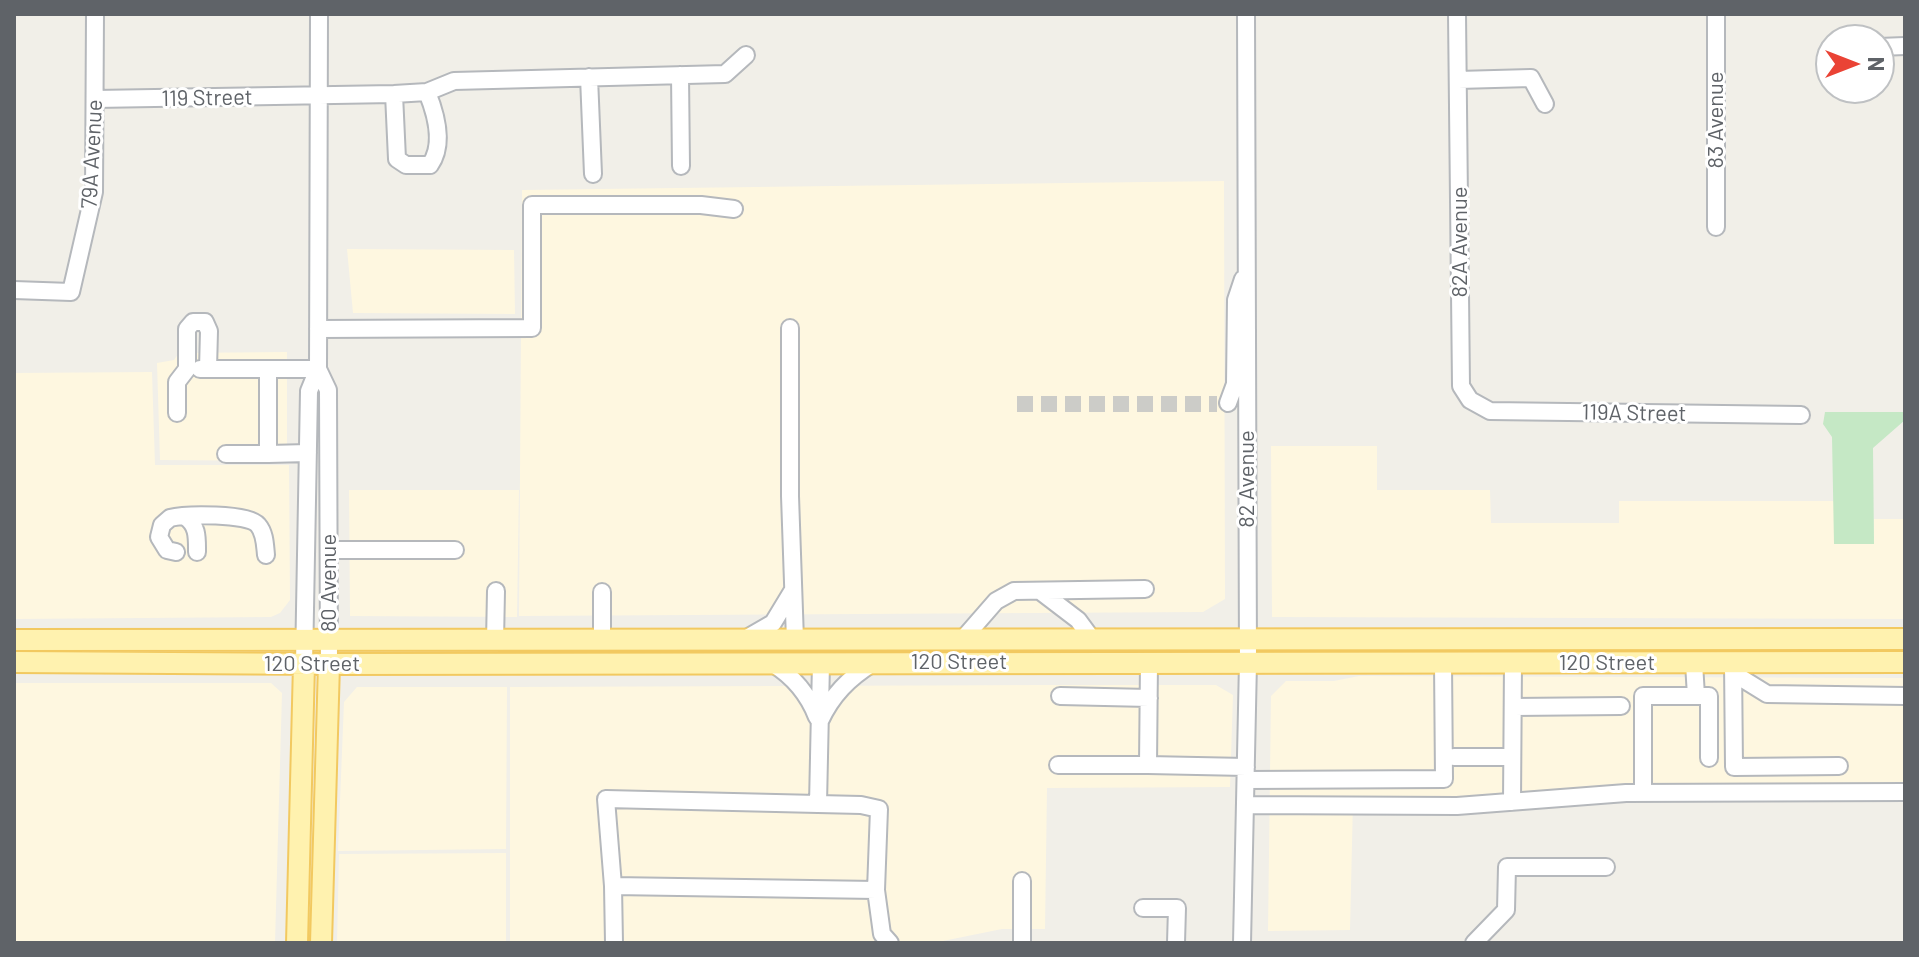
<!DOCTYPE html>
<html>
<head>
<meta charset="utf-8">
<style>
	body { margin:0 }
	#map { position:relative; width:1919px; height:957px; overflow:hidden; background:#f1efe8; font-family:Barlow,sans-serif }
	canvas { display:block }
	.frame { position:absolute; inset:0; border:16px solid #5f6368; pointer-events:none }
	.north { position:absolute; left:1815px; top:24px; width:80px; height:80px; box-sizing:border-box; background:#fff; border:2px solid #bfc1c3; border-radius:50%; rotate:90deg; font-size:22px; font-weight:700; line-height:32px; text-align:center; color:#5f6368 }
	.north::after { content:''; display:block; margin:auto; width:28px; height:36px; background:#ea4335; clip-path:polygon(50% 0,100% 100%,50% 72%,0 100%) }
</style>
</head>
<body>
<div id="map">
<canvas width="1919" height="957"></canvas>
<div class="frame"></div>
<div class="north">N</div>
</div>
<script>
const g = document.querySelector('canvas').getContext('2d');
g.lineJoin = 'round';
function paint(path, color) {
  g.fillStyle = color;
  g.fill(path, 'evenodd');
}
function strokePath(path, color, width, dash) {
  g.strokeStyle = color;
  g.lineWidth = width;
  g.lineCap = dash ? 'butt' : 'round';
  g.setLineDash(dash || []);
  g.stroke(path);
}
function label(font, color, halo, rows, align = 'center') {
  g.font = font + ' Barlow,sans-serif';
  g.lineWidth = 6;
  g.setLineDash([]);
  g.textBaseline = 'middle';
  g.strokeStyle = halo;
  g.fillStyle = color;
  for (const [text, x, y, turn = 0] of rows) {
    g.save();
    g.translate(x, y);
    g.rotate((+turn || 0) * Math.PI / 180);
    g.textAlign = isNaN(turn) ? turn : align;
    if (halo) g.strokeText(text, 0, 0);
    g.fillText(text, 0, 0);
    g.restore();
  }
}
const commercial = new Path2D(`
	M1224 181 1225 599 1203 612 519 616 522 190Z
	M347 249 514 250 515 314 353 313Z
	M287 352V461L160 460 157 363 174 360 179 353Z
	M152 372 155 465H289L290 600 280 613 271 617 14 619V373Z
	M1271 446H1377V490H1490L1491 523H1619V501H1833L1874 544V519H1905V619L1272 617Z
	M349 490H519L517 617 350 616Z
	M1359 676 1905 678V787L1353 801 1350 930 1268 931 1271 696 1286 681H1334Z
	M14 683H271L282 693 275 943H14Z
	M1047 685H1216L1233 695 1230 787 1047 788 1045 929H1002L933 943H510V687Z
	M357 687H507L506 849 338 851 344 702Z
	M506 853V943H337L339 854Z`);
const green = new Path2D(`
	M1825 412H1905V420L1873 448 1874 544H1834L1832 437 1823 424Z`);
const minorTunnel = new Path2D(`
	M1017 404H1217`);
const minor = new Path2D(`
	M1457 14 1461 386 1470 400 1490 411 1801 415
	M1716 14V227
	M1879 47 1905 46
	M680 75 681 166
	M589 77 593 174
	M1458 80 1531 78 1545 104
	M394 94 397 159 406 165H430C445 144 436 114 427 92
	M95 99 394 94 427 92 454 81 725 74 746 55
	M14 290 71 292 94 192 95 14
	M790 328V496L795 640
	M318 329 532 328V205H701L734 209
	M200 369H318
	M268 369V454L308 453
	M318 369 328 390 329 664
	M1228 403 1235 384 1236 300 1243 279
	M177 413V382L187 369V329L193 322H205L209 331 208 369
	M226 454H268
	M185 517C198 525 197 538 197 552
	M329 550H455
	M176 552 167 550 159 537 162 525 170 518C185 514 248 513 258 525 265 533 265 545 266 555
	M1040 591 1078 620 1092 639
	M602 592V641
	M747 638 773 623 793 590
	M962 640 996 601 1014 591 1145 589
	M495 641 496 591
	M1149 662 1148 765 1246 767
	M1733 662 1734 767 1839 766
	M821 663 818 804 861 805 879 809 876 890 882 934 890 943
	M1694 663 1696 696H1709V758
	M304 664 309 391 318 369 319 14
	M773 664C794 677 808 694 817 717
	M1733 673 1767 694 1905 696
	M1060 696 1149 698
	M1513 707 1621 706
	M820 721C832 695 849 678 873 663
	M1454 757H1512
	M1058 765H1148
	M1246 780 1444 779 1443 663
	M1643 793V696H1696
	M1512 802 1513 662
	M1245 805 1457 806 1626 793 1905 792
	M1022 881V943
	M613 886 876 890
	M1143 908H1177L1176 943
	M614 943 613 886 606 799 818 804
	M1242 943 1248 662 1246 14
	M1474 943 1506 910 1507 867H1606`);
const major = new Path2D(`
	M14 640 1905 639
	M14 662 329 664 1905 662
	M297 943 304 664
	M321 943 329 664`);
const streetNames = [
	["119 Street",207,98,-1],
	["83 Avenue",1716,120,-90],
	["79A Avenue",92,154,-87],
	["82A Avenue",1460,242,-90],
	["119A Street",1634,413,1],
	["82 Avenue",1247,479,-90],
	["80 Avenue",329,583,-90],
	["120 Street",959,662],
	["120 Street",1607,663],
	["120 Street",312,664]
];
paint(commercial, '#fef7e0');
paint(green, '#c5e8c5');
strokePath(minorTunnel, '#ccccc8', 16, [16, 8]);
strokePath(minor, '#b5b8bc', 20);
strokePath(major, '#f2c960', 24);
strokePath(minor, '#fff', 16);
strokePath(major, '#fff2af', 20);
label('22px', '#5f6368', '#fff', streetNames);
</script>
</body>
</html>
